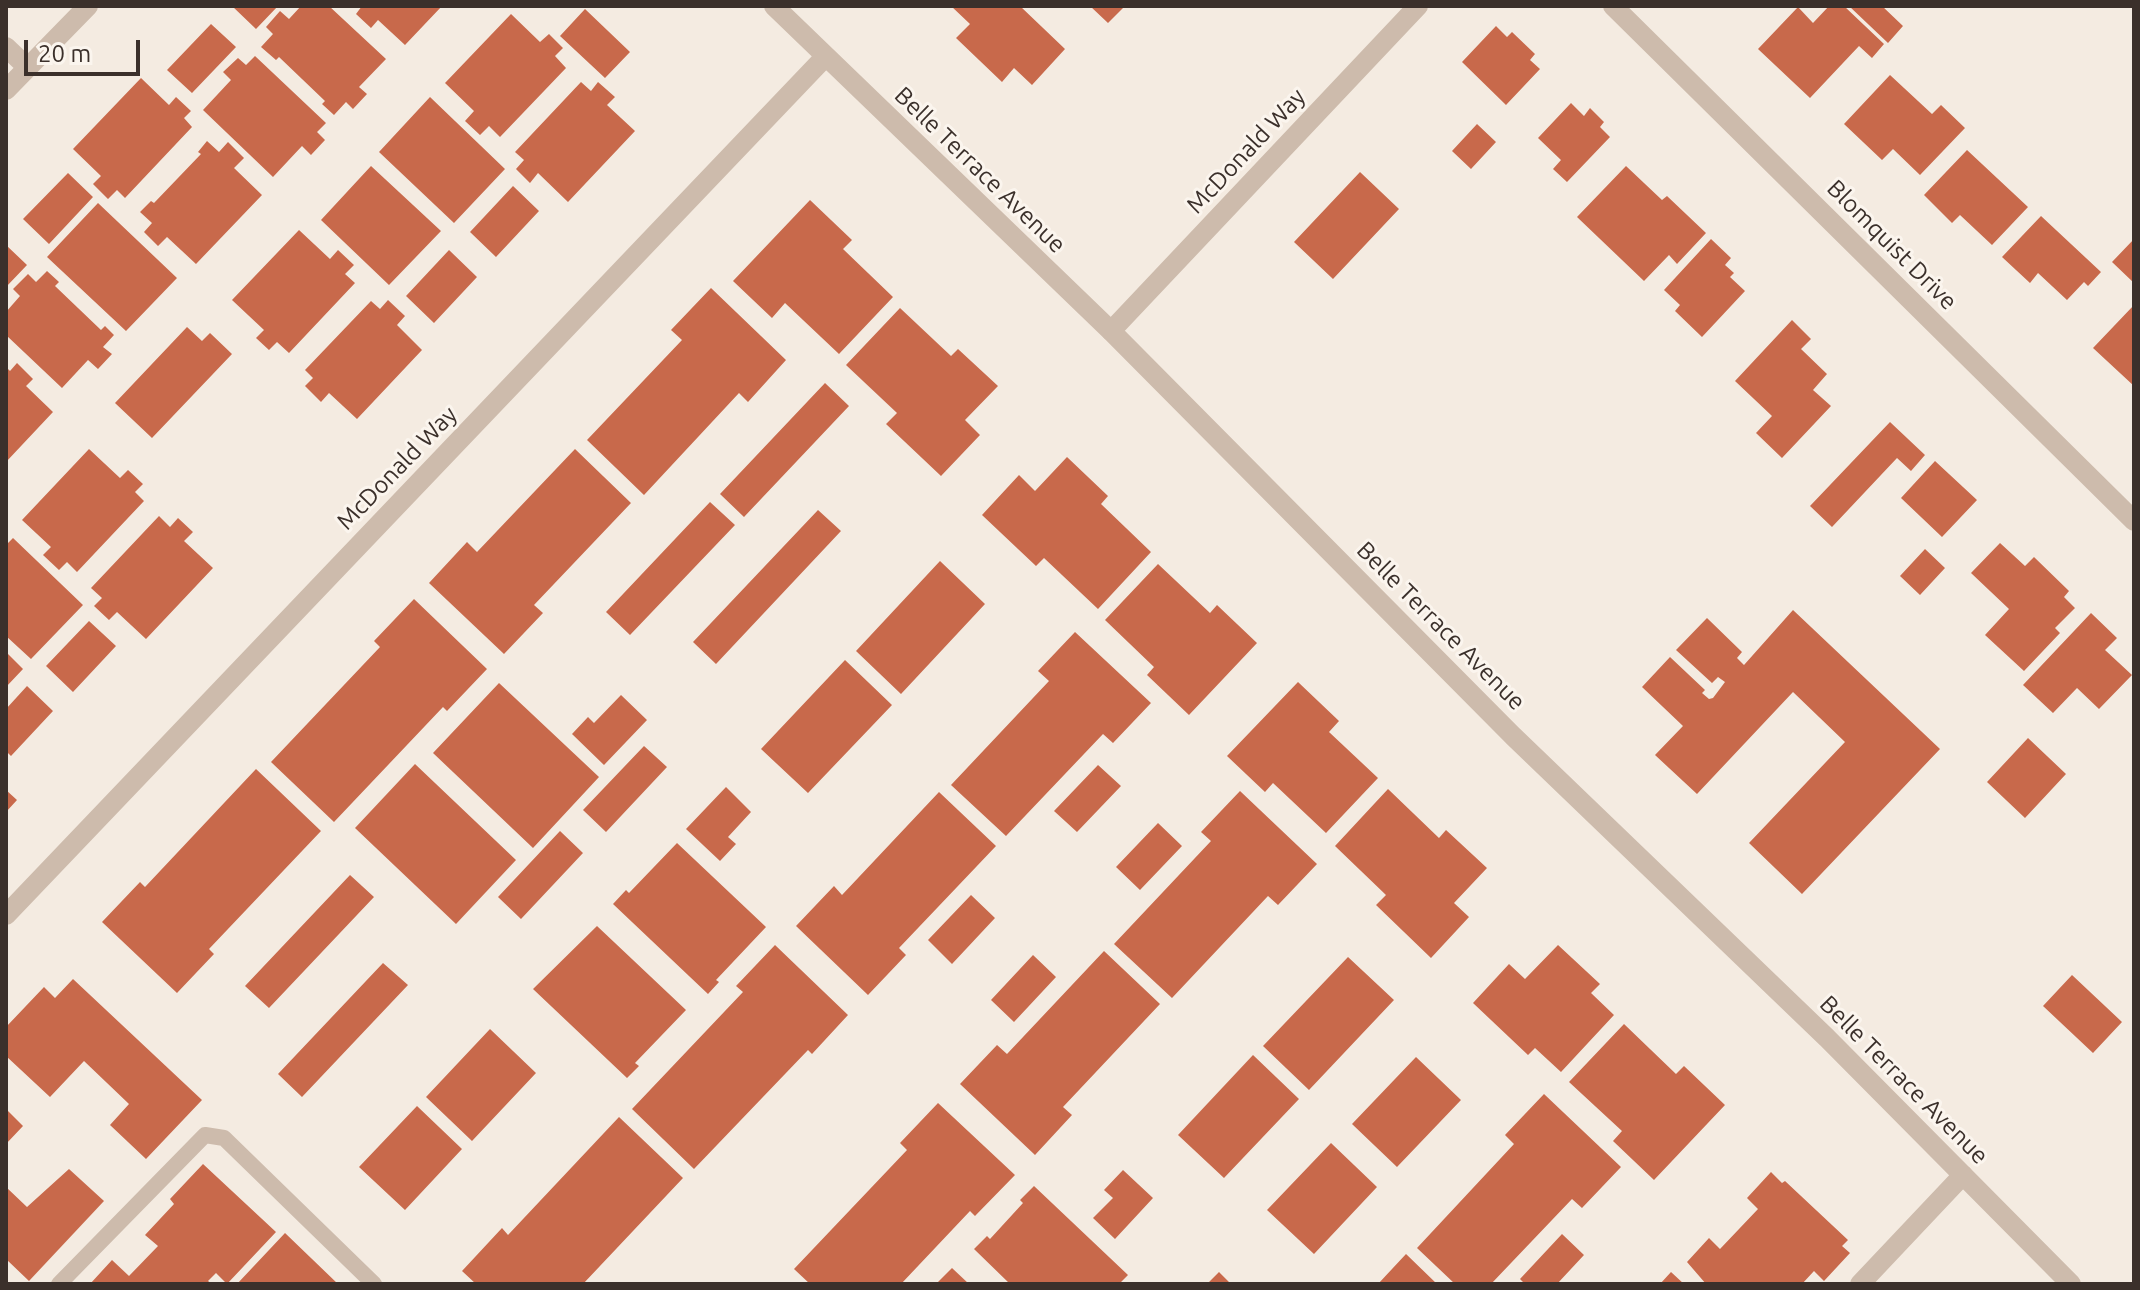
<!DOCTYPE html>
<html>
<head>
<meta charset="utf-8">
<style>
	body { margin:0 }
	#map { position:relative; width:2140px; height:1290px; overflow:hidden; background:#f4ebe1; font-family:Ubuntu,sans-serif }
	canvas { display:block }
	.frame { position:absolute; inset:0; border:8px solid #3b302b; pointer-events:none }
	.scale { position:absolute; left:24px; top:40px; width:116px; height:36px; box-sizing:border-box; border:4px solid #3b302b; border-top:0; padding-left:10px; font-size:24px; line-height:28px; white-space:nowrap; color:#3b302b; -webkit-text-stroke:6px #fbf5ee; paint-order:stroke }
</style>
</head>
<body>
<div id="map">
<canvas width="2140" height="1290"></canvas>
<div class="frame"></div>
<div class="scale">20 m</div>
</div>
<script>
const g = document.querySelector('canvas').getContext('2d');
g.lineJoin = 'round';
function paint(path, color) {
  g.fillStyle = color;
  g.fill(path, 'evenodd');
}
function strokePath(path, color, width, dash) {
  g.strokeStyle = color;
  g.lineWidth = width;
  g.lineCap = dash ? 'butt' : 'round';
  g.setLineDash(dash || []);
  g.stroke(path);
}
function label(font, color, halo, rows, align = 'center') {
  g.font = font + ' Ubuntu,sans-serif';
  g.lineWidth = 6;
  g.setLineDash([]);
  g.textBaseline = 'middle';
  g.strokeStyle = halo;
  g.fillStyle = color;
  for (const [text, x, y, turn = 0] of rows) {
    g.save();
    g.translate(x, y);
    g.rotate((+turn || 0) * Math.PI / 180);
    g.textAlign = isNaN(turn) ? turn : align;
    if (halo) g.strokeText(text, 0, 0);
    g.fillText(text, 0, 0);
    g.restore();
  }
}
const building = new Path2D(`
	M232 6H278L256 29Z
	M301 6H329L386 59 359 87 367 94 353 109 346 102 334 115 322 104 325 101 279 57 276 60 261 47 273 34 266 27 280 11 289 19Z
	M362 6H442L405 45 378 20 371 28 356 14Z
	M951 6H1020L1065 49 1032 85 1014 68 1002 82 956 38 970 24Z
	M1090 6H1125L1108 23Z
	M1829 6H1844L1884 44 1872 58 1859 46 1810 98 1758 49 1798 7 1813 23Z
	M1849 6H1882L1903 26 1888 43Z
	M585 9 630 52 605 78 560 36Z
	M511 14 540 42 549 34 563 48 555 56 566 68 500 137 489 126 480 135 465 121 474 111 445 83Z
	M211 24 236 47 192 93 167 70Z
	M1496 26 1507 37 1512 32 1535 54 1530 60 1540 69 1506 105 1462 62Z
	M255 56 326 123 317 132 325 140 311 155 302 146 273 177 203 110 231 80 223 72 238 58 246 65Z
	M1890 75 1932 114 1941 105 1965 128 1920 175 1893 149 1882 160 1844 124Z
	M141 78 169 105 176 97 191 111 184 118 192 127 125 198 117 190 108 199 93 184 101 176 73 149Z
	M581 82 591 91 598 82 615 97 607 105 635 131 568 202 538 173 530 183 516 169 524 160 515 152Z
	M430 97 505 169 454 223 379 152Z
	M1571 103 1584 116 1590 108 1604 122 1600 127 1610 137 1567 182 1553 169 1561 160 1538 138Z
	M1477 124 1496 142 1471 169 1452 151Z
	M207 141 219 152 228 142 244 158 234 168 262 195 196 264 167 237 158 246 144 232 152 223 140 212 151 201 154 203 201 154 198 152Z
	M1967 150 2028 207 1992 245 1960 215 1952 223 1924 195Z
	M371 166 441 231 389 285 321 220Z
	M1626 166 1662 200 1667 196 1706 233 1677 264 1669 255 1644 281 1577 217Z
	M1360 172 1399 209 1333 279 1294 242Z
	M68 173 93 197 49 244 23 219Z
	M513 186 539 211 496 257 470 232Z
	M810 200 852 240 843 249 893 297 839 354 785 303 772 318 733 281Z
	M98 203 177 278 126 331 47 257Z
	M2041 216 2101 272 2088 286 2084 282 2067 300 2038 273 2030 283 2002 257Z
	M299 230 330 259 338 250 354 265 345 274 355 283 289 353 277 342 269 350 256 338 264 330 232 300Z
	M1711 239 1731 258 1725 265 1734 273 1730 277 1745 291 1702 337 1675 311 1680 305 1664 290Z
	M2134 239V283L2112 262Z
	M6 245 27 265 6 287Z
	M449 250 477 277 434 323 406 296Z
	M47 271 59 282 55 286 101 330 105 326 114 335 103 347 112 354 98 369 88 360 62 388 6 335V312L20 296 13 289 28 274 36 282Z
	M711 288 786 360 748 402 739 393 644 495 587 440 682 340 671 330Z
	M388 300 405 316 397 325 422 350 357 419 329 393 321 402 305 386 313 378 305 370 371 301 380 309Z
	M2134 305V386L2093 348Z
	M900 308 951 356 958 349 998 386 965 420 980 435 941 476 886 424 897 413 846 365Z
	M1792 320 1811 339 1801 349 1827 374 1813 390 1831 406 1782 458 1756 433 1772 416 1735 381Z
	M187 327 202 341 210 333 232 354 152 438 115 403Z
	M17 363 33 379 26 386 53 412 6 462V367L10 371Z
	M825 383 849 406 744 517 720 494Z
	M1890 422 1925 455 1911 471 1897 458 1832 527 1810 506Z
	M89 449 120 478 128 470 143 484 135 492 144 501 77 572 67 562 59 570 43 555 51 547 22 520Z
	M575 449 631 503 534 605 543 613 504 654 429 583 467 542 477 552Z
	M1067 457 1108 496 1101 504 1151 552 1098 609 1044 558 1036 566 982 515 1019 475 1035 491Z
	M1935 461 1977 500 1942 537 1901 498Z
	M710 502 735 525 630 635 606 612Z
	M818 510 841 531 716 664 693 642Z
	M159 516 170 527 178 518 193 532 184 541 213 568 146 639 117 612 109 620 94 606 102 598 91 588Z
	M13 538 83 605 31 659 6 636V545Z
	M2000 543 2025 566 2034 557 2069 591 2064 597 2075 608 2055 628 2060 633 2024 671 1985 635 2009 609 1971 573Z
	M1925 549 1945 568 1920 595 1900 576Z
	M940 561 985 604 901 694 856 651Z
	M1158 564 1210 613 1217 605 1257 643 1189 715 1147 675 1154 667 1105 620Z
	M414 599 487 669 447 711 443 707 334 822 271 762 380 647 374 641Z
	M1793 610 1940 749 1802 894 1749 843 1845 742 1793 692 1697 794 1655 755 1683 726 1642 687 1670 657 1705 690 1702 693 1709 699 1713 698 1725 682 1718 677 1712 683 1676 650 1707 618 1742 652 1737 658 1744 665Z
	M2091 613 2117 638 2105 650 2132 675 2099 709 2077 688 2053 713 2023 685Z
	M89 621 116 646 73 692 46 666Z
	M1075 632 1151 703 1113 743 1103 734 1006 836 951 785 1049 681 1038 671Z
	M6 652 23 669 6 687Z
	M845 660 892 705 808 793 761 749Z
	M1298 682 1339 721 1329 732 1378 778 1326 833 1273 783 1265 792 1227 756Z
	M499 683 599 777 533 848 433 753Z
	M27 686 53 711 11 756 6 751V709Z
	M621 695 647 720 604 765 572 734 588 717 594 723Z
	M2028 738 2066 774 2025 818 1987 782Z
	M644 746 667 767 606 832 583 810Z
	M415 764 516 860 456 924 355 828Z
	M1098 765 1121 786 1077 832 1054 811Z
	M256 769 321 831 209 949 214 954 177 993 102 922 140 882 145 887Z
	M726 787 751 812 728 837 736 844 720 861 686 829Z
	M1388 789 1439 838 1446 830 1487 868 1454 903 1469 917 1431 958 1376 905 1386 895 1335 846Z
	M6 790 17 800 6 812Z
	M1240 791 1317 864 1278 905 1268 896 1172 998 1114 944 1211 841 1201 832Z
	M939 792 996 846 899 948 906 955 868 995 796 926 834 886 842 895Z
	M1158 823 1182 846 1140 890 1116 867Z
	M560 831 583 853 521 919 498 897Z
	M677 843 766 927 716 980 719 982 708 994 613 904 626 890 629 893Z
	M350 875 374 897 269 1008 245 986Z
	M971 895 995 918 952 964 928 940Z
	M597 926 686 1010 635 1063 639 1066 627 1078 533 989Z
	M775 945 848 1015 812 1054 808 1050 694 1169 632 1109 743 992 736 986Z
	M1558 945 1600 984 1591 993 1614 1015 1561 1072 1535 1048 1528 1055 1473 1003 1509 964 1525 979Z
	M1104 951 1160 1004 1063 1107 1072 1115 1035 1155 960 1084 997 1045 1007 1054Z
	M1033 955 1056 977 1014 1022 991 1000Z
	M1348 957 1394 1000 1309 1090 1263 1046Z
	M383 963 408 985 302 1097 278 1074Z
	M2072 975 2122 1022 2093 1053 2043 1006Z
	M73 979 202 1100 146 1159 110 1125 129 1104 84 1061 50 1097 6 1056V1027L44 987 55 998Z
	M1624 1024 1676 1074 1684 1066 1725 1105 1654 1180 1613 1141 1622 1131 1569 1082Z
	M490 1029 536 1073 472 1141 426 1097Z
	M1253 1055 1299 1099 1224 1178 1178 1135Z
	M1416 1057 1461 1100 1397 1167 1352 1124Z
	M1544 1094 1621 1167 1582 1208 1572 1199 1491 1284H1455L1417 1248 1514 1144 1505 1135Z
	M938 1103 1015 1175 975 1216 970 1211 901 1284H810L794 1269 907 1150 900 1143Z
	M417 1106 462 1149 405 1210 359 1167Z
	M6 1109 23 1126 6 1144Z
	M619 1117 683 1178 583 1284H476L462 1271 502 1228 508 1235Z
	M1331 1143 1377 1187 1314 1254 1267 1210Z
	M203 1164 276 1232 227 1284 216 1273 208 1281 212 1284H90L112 1260 129 1276 158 1246 145 1235 174 1204 170 1199Z
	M69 1169 104 1201 29 1281 6 1259V1187L27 1207Z
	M1123 1170 1153 1198 1115 1239 1093 1218 1113 1198 1104 1190Z
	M1771 1172 1782 1183 1785 1181 1848 1240 1842 1246 1850 1253 1824 1281 1814 1271 1802 1284H1706L1687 1262 1709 1238 1720 1249 1758 1209 1747 1198Z
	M1034 1186 1128 1275 1119 1284H1010L974 1249 987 1236 990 1239 1023 1203 1020 1200Z
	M285 1233 338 1284H237Z
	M1562 1234 1584 1255 1557 1284H1525L1520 1279Z
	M1406 1254 1437 1284H1378Z
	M952 1268 969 1284H936Z
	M1219 1272 1231 1284H1207Z
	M1671 1272 1684 1284H1660Z`);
const service = new Path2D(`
	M59 1284 205 1135 224 1138 374 1284`);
const minor = new Path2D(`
	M1613 6 2134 521
	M6 47 27 67
	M6 90 88 6
	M1111 331 1418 6
	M6 915 825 57
	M1860 1284 1963 1175`);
const tertiary = new Path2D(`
	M774 6 1111 331 1513 736 1827 1038 2071 1284`);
const streetNames = [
	["McDonald Way",1246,151,-47],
	["Belle Terrace Avenue",980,170,44],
	["Blomquist Drive",1892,245,45],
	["McDonald Way",397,468,-46],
	["Belle Terrace Avenue",1441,626,45],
	["Belle Terrace Avenue",1904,1080,45]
];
paint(building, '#c8694b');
strokePath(service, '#cdbbac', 16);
strokePath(minor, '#cdbbac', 20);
strokePath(tertiary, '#cdbbac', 20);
label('24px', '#3b302b', '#fbf5ee', streetNames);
</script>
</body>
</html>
